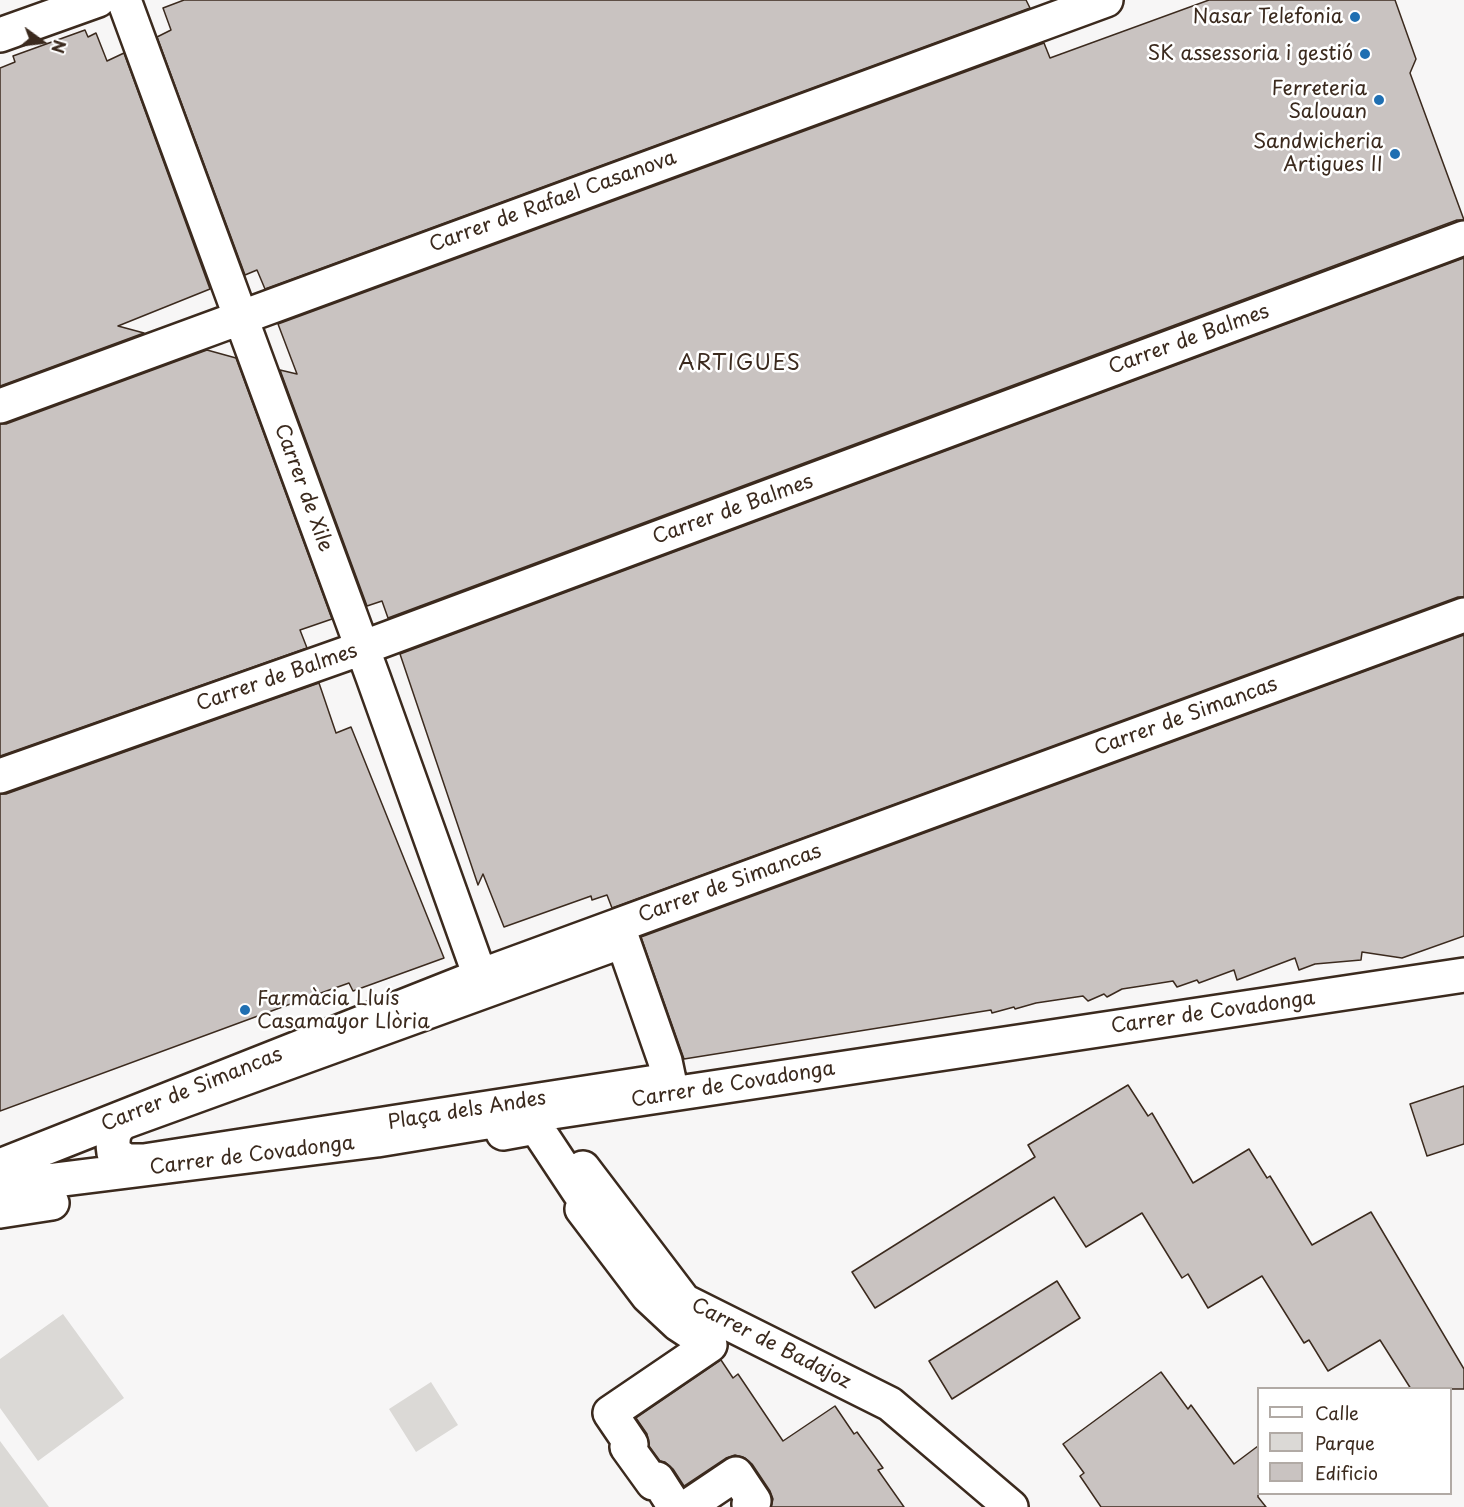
<!DOCTYPE html>
<html>
<head>
<meta charset="utf-8">
<style>
	body { margin:0 }
	#map { position:relative; width:1464px; height:1507px; overflow:hidden; background:#f7f6f6; font-family:"Playpen Sans",sans-serif }
	canvas { display:block }
	.legend { position:absolute; left:1257px; top:1387px; width:195px; height:108px; box-sizing:border-box; background:#fff; border:2px solid #b1aaa5; margin:0; padding:8px 10px; list-style:none; font-size:18px; color:#3b2a1e }
	.legend li { display:flex; align-items:center; gap:12px; height:30px }
	.legend b { width:30px; border:2px solid #b1aaa5 }
	.north { position:absolute; left:12px; top:12px; width:60px; height:60px; -webkit-text-stroke:4px #fff; paint-order:stroke; rotate:105deg; font-size:16px; font-weight:700; line-height:24px; text-align:center; color:#3b2a1e }
	.north::after { content:''; display:block; margin:auto; width:21px; height:27px; background:#3b2a1e; clip-path:polygon(50% 0,100% 100%,50% 72%,0 100%) }
</style>
</head>
<body>
<div id="map">
<canvas width="1464" height="1507"></canvas>
<ul class="legend">
<li><b style="height:8px;background:#fff"></b>Calle</li>
<li><b style="height:16px;background:#dbd9d6"></b>Parque</li>
<li><b style="height:16px;background:#c9c3c1"></b>Edificio</li>
</ul>
<div class="north">N</div>
</div>
<script>
const g = document.querySelector('canvas').getContext('2d');
g.lineJoin = 'round';
function paint(path, color) {
  g.fillStyle = color;
  g.fill(path, 'evenodd');
}
function strokePath(path, color, width, dash) {
  g.strokeStyle = color;
  g.lineWidth = width;
  g.lineCap = dash ? 'butt' : 'round';
  g.setLineDash(dash || []);
  g.stroke(path);
}
function label(font, color, halo, rows, align = 'center') {
  g.font = font + ' "Playpen Sans",sans-serif';
  g.lineWidth = 5;
  g.setLineDash([]);
  g.textBaseline = 'middle';
  g.strokeStyle = halo;
  g.fillStyle = color;
  for (const [text, x, y, turn = 0] of rows) {
    g.save();
    g.translate(x, y);
    g.rotate((+turn || 0) * Math.PI / 180);
    g.textAlign = isNaN(turn) ? turn : align;
    if (halo) g.strokeText(text, 0, 0);
    g.fillText(text, 0, 0);
    g.restore();
  }
}
const green = new Path2D(`
	M63 1314 124 1398 38 1461 0 1408V1359Z
	M431 1382 458 1425 416 1452 389 1409Z
	M0 1441 49 1507H0Z`);
const building = new Path2D(`
	M184 0H1026L1030 8 265 289 257 270 245 275 157 37 171 30 163 8Z
	M1209 0H1395L1416 59 1410 73 1464 220H1457L388 618 382 601 367 606 280 370 297 374 278 324 1044 43 1050 58Z
	M85 30 88 37 96 33 107 61 124 53 210 289 118 326 144 333 0 386V68L15 62 13 56Z
	M1464 258V597H1458L612 908 607 895 592 900 591 896 504 927 483 874 478 885 400 654Z
	M207 350 236 358 332 619 300 630 307 648 0 756V424H6Z
	M1464 635V936L1402 958 1362 952 1361 960 1315 964 1299 970 1295 958 1237 980 1234 970 1199 983 1197 980 1177 987 1173 981 1148 985 1122 989 1107 997 1104 994 1088 1001 1083 996 1036 1003 1015 1009 1014 1007 992 1013 991 1010 684 1059 641 937Z
	M319 683 336 733 351 727 444 958 353 991 349 983 304 999 0 1111V794H6Z
	M1128 1085 1148 1116 1152 1113 1193 1183 1249 1149 1267 1178 1270 1176 1312 1245 1371 1212 1464 1369V1389H1411L1380 1340 1328 1371 1309 1340 1304 1343 1262 1276 1208 1308 1188 1274 1182 1278 1142 1213 1086 1247 1054 1197 875 1308 852 1272 1035 1157 1028 1145Z
	M1464 1086V1144L1427 1156 1410 1104Z
	M1057 1281 1080 1318 952 1399 929 1361Z
	M721 1360 733 1378 738 1374 783 1441 835 1406 854 1434 857 1432 883 1468 878 1470 904 1507H771L773 1499 770 1491 752 1464 745 1458 735 1455 726 1458 684 1486 673 1469 665 1462 660 1461 649 1446 647 1434 636 1418Z
	M1161 1372 1188 1409 1191 1405 1234 1464 1258 1446V1497L1266 1507H1101L1080 1476 1084 1473 1063 1444Z`);
const street = new Path2D(`
	M124 0 373 677 480 976
	M0 35 98 0
	M0 406 1106 0
	M0 776 362 648 1464 238
	M623 941 665 1061 669 1080 144 1161H127L114 1153C112 1141 112 1129 124 1122Z
	M503 1133 536 1127 587 1204 582 1209 648 1296 678 1324 710 1345 610 1413 631 1444 627 1447 653 1483 657 1479 675 1507
	M0 1166 480 976 1464 615
	M583 1168 684 1301 890 1404 1011 1507
	M0 1187 377 1140 499 1120 1464 975
	M0 1211 52 1203
	M687 1507 736 1474 754 1501 749 1504 751 1507`);
const markers = [
	[1355,17,6,"#1f6fb2"],
	[1365,54,6,"#1f6fb2"],
	[1379,100,6,"#1f6fb2"],
	[1395,154,6,"#1f6fb2"],
	[245,1010,6,"#1f6fb2"]
];
const poiNames = [
	["Nasar Telefonia",1343,17],
	["SK assessoria i gestió",1353,54],
	["Ferreteria",1367,89],
	["Salouan",1367,112],
	["Sandwicheria",1383,142],
	["Artigues II",1383,165],
	["Farmàcia Lluís",257,999,"left"],
	["Casamayor Llòria",257,1022,"left"]
];
const streetNames = [
	["Carrer de Rafael Casanova",553,202,-20],
	["Carrer de Balmes",1189,340,-20],
	["Carrer de Xile",303,488,70],
	["Carrer de Balmes",733,510,-20],
	["Carrer de Balmes",277,678,-19],
	["Carrer de Simancas",1186,717,-20],
	["Carrer de Simancas",730,884,-20],
	["Carrer de Covadonga",1213,1013,-8],
	["Carrer de Covadonga",733,1085,-9],
	["Carrer de Simancas",192,1090,-22],
	["Plaça dels Andes",467,1111,-9],
	["Carrer de Covadonga",252,1156,-7],
	["Carrer de Badajoz",771,1344,27]
];
const neighbourhoodNames = [
	["ARTIGUES",740,364]
];
paint(green, '#dbd9d6');
paint(building, '#c9c3c1');
strokePath(building, '#3b2a1e', 1.5);
strokePath(street, '#3b2a1e', 38);
strokePath(street, '#fff', 33);
for (const [x, y, r, color] of markers) {
  const dot = new Path2D();
  dot.arc(x, y, r, 0, 2 * Math.PI);
  g.fillStyle = color;
  g.fill(dot);
  strokePath(dot, '#fff', 2);
}
label('20px', '#3b2a1e', '#fff', poiNames, 'right');
label('20px', '#3b2a1e', '#fff', streetNames);
g.letterSpacing = '1.5px';
label('21px', '#3b2a1e', '#fff', neighbourhoodNames);
g.letterSpacing = '0px';
</script>
</body>
</html>
